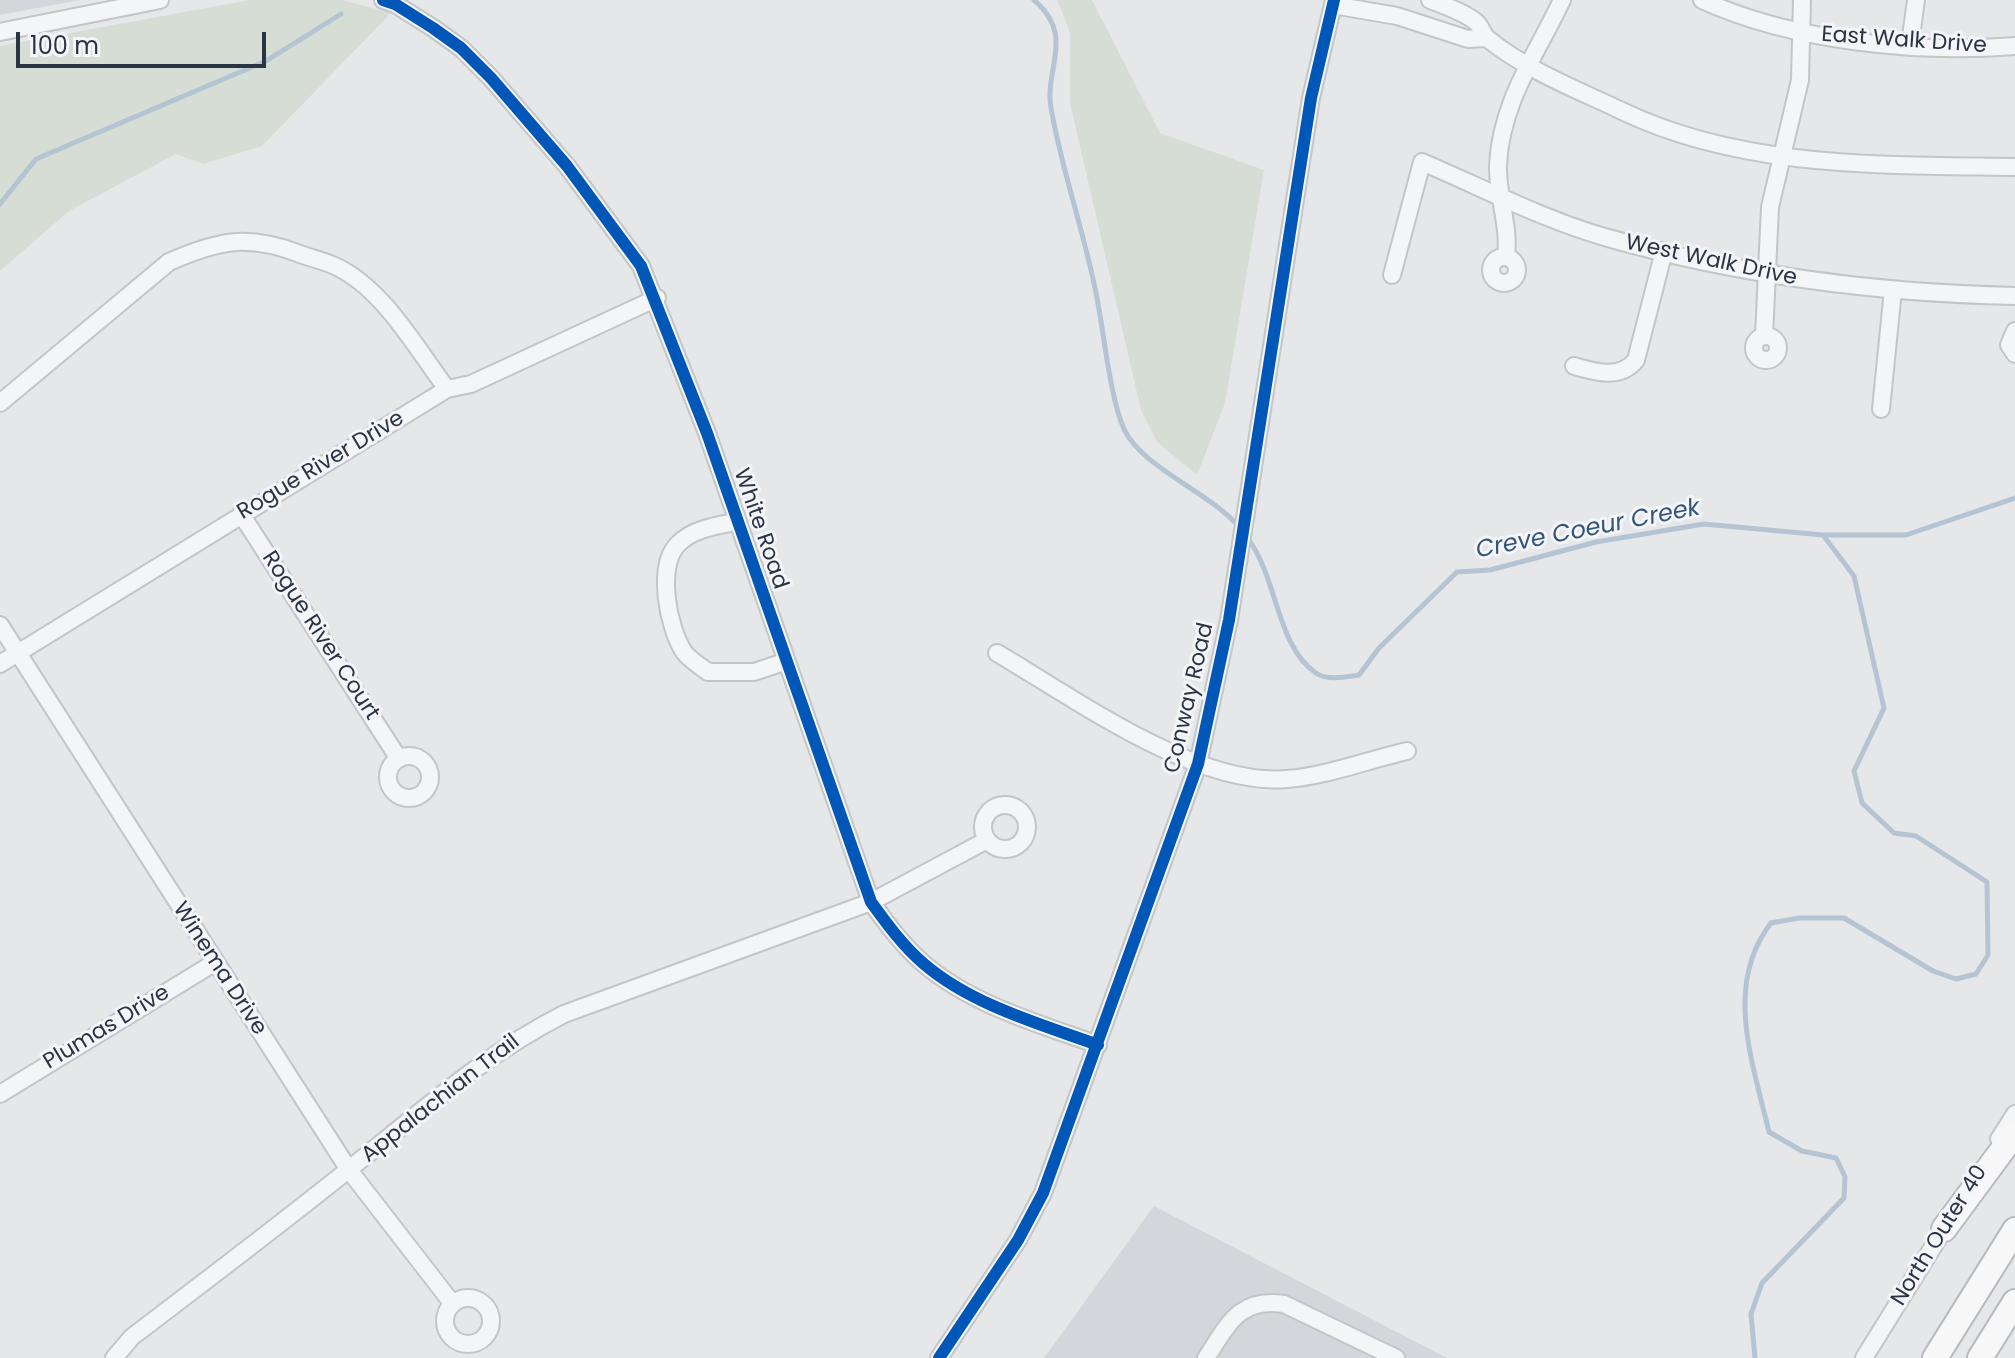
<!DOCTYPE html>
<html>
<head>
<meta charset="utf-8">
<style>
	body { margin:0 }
	#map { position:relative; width:2015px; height:1358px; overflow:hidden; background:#e5e7e9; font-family:Poppins,sans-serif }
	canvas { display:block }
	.scale { position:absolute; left:16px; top:32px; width:250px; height:36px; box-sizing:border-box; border:4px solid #2b3443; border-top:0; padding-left:10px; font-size:24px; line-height:28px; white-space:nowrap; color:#2b3443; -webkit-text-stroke:6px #f3f5f8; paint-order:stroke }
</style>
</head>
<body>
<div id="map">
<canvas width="2015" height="1358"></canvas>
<div class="scale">100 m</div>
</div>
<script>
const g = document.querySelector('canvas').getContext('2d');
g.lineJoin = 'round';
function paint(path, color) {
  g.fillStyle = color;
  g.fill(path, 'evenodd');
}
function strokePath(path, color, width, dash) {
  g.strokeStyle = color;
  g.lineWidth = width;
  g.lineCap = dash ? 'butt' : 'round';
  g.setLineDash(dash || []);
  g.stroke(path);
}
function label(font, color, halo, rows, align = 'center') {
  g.font = font + ' Poppins,sans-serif';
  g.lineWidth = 6;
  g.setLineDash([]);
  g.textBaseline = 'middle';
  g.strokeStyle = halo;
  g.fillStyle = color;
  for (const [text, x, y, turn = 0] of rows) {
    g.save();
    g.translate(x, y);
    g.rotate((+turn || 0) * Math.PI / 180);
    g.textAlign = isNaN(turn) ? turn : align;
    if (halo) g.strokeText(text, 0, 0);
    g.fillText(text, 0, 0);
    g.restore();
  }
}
const built = new Path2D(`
	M0 0H80L0 15Z
	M1154 1206 1447 1358H1044Z`);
const green = new Path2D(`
	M250 0H342L391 13 262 146 203 164 176 154 69 211 0 271V46Z
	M1057 0H1092L1160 133 1264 170 1225 403 1197 475 1157 442 1141 410 1070 103V32Z`);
const stream = new Path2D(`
	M1034 0C1076 36 1044 68 1051 108 1062 172 1085 234 1097 298 1104 333 1110 398 1124 429 1142 468 1210 492 1239 527
	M0 204 36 159 266 61 341 14
	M1245 535C1278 574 1275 645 1316 673 1327 681 1346 677 1359 675L1379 648 1457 572 1490 570 1596 542 1704 524 1823 535 1854 576 1884 708 1854 771 1862 803 1894 833 1916 836 1987 882 1988 955 1976 974 1956 979 1933 971 1844 918H1799L1771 923C1723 985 1753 1063 1769 1132L1802 1151 1836 1158 1845 1177 1844 1198 1762 1283 1751 1314 1755 1358
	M1823 535H1906L2015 498`);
const minor = new Path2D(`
	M383 0 395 4 433 28 461 48 491 78 567 166 641 266 707 433 871 902C887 924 903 946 924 964 972 1005 1040 1024 1098 1045
	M1430 0C1443 5 1469 14 1478 24 1482 29 1483 35 1488 39 1526 70 1578 90 1622 111 1743 169 1884 165 2015 167
	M1702 0C1791 41 1917 54 2015 46
	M1333 5 1397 16 1468 39 1485 38
	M0 32 160 0
	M1910 44 1916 0
	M1491 270a13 13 0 1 1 26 0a13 13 0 1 1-26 0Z
	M1506 257C1510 226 1497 196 1498 165 1501 102 1536 55 1562 0
	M1392 275 1422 162C1483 188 1544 220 1608 238 1742 276 1875 293 2015 296
	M2015 331 2009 345 2015 354
	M1754 348a12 12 0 1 1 24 0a12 12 0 1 1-24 0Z
	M1764 336 1770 207 1800 80 1802 0
	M1574 366C1595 372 1620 380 1636 360L1664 251
	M0 403 169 262C219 240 248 234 300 254 311 258 324 261 335 266 383 288 416 348 447 389
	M1881 409 1893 290
	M241 514 399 759
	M735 522C715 526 693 529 678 544 656 566 668 628 684 652 690 660 700 666 708 672H754L784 662
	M0 625 349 1170 452 1303
	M997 653C1074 698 1196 787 1287 779 1326 776 1368 760 1407 751
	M0 664 447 389 471 384 657 298
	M388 777a21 21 0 1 1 42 0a21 21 0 1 1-42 0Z
	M983 827a22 22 0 1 1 44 0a22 22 0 1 1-44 0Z
	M0 1094 214 963
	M1999 1139 2015 1114
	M445 1321a23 23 0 1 1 46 0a23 23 0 1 1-46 0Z
	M114 1358 132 1337C204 1282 277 1227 348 1170 419 1114 483 1055 564 1014L871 902 987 840
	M939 1358 1018 1240 1043 1193 1198 764 1229 620 1311 98 1334 0
	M1206 1358C1228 1325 1239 1297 1284 1304L1396 1358
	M1864 1358 1949 1221`);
const highway = new Path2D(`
	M1944 1229 2015 1133
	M1935 1358 2015 1230
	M1980 1358 2015 1302`);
const cycleway = new Path2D(`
	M383 0 395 4 433 28 461 48 491 78 567 166 641 266 707 433 871 902C887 924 903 946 924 964 972 1005 1040 1024 1098 1045
	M939 1358 1018 1240 1043 1193 1198 764 1229 620 1311 98 1334 0`);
const streetNames = [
	["East Walk Drive",1904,41,4],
	["West Walk Drive",1711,261,12],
	["Rogue River Drive",321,466,-31],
	["White Road",760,529,71],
	["Rogue River Court",320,636,57],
	["Conway Road",1190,698,-77],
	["Winema Drive",219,969,57],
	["Plumas Drive",107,1028,-31],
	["Appalachian Trail",441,1099,-38],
	["North Outer 40",1940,1236,-58]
];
const waterNames = [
	["Creve Coeur Creek",1588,530,-11]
];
paint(built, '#d3d7dc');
paint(green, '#d6ddd5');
strokePath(stream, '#b4c4d3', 5);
strokePath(minor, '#c3c5c7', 20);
strokePath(highway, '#b7babe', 28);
strokePath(minor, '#f4f5f6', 16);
strokePath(highway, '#f7f7f8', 24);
strokePath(cycleway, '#0057b8', 12);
label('22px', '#2b3443', '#f3f5f8', streetNames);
label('italic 24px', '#355477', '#f3f5f8', waterNames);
</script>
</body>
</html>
